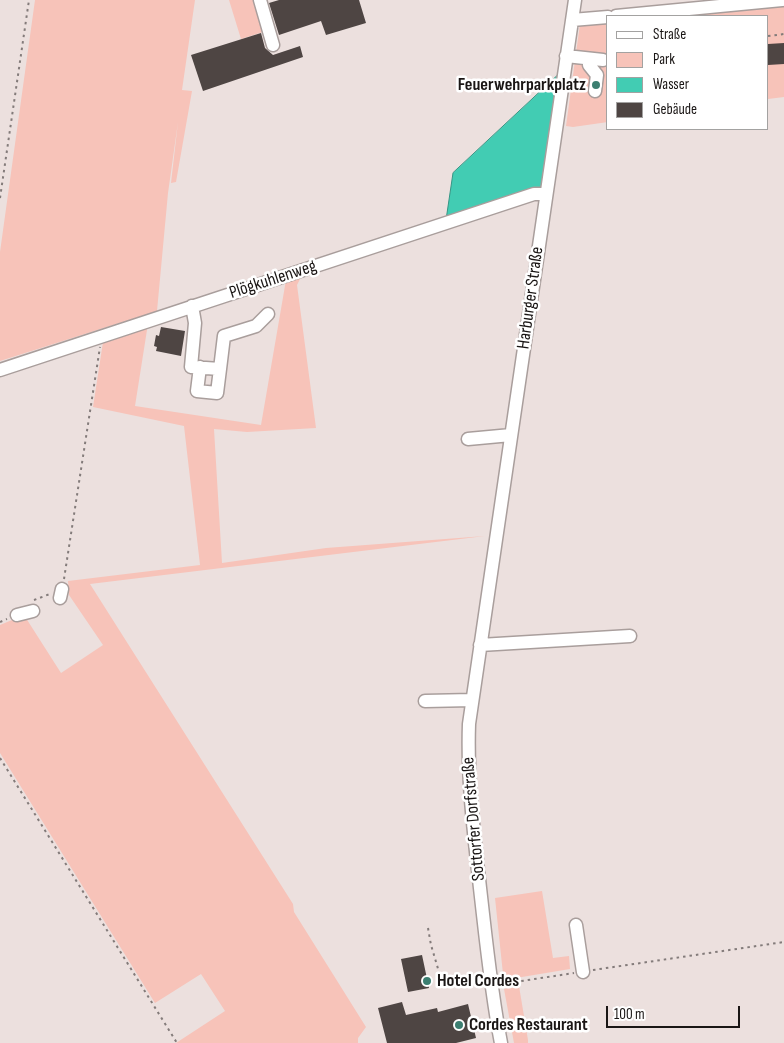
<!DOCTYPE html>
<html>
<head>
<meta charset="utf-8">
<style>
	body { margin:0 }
	#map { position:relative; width:784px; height:1043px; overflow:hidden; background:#ece0de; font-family:"Sofia Sans Condensed",sans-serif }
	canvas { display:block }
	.legend { position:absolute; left:606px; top:15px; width:162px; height:115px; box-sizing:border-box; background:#fff; border:1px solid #a3a2a1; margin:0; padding:6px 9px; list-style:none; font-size:15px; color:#1a1615 }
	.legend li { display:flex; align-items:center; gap:10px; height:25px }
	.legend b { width:25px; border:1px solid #a3a2a1 }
	.scale { position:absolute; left:606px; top:1006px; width:134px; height:22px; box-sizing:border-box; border:2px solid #1a1615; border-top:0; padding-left:6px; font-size:15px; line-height:18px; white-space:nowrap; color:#1a1615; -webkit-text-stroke:4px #fff; paint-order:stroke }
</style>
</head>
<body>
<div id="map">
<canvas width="784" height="1043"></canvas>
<ul class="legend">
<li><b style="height:6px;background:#fff"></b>Straße</li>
<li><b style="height:14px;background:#f7c3b9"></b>Park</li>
<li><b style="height:14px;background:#42ccb3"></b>Wasser</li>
<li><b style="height:14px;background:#4e4543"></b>Gebäude</li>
</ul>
<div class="scale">100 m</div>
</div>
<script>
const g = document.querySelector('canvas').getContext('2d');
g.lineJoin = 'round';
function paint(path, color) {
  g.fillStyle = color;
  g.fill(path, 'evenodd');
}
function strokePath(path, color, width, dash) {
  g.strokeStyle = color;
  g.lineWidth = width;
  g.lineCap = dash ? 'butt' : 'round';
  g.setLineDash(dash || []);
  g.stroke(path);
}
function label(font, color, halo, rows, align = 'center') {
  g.font = font + ' "Sofia Sans Condensed",sans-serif';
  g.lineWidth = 5;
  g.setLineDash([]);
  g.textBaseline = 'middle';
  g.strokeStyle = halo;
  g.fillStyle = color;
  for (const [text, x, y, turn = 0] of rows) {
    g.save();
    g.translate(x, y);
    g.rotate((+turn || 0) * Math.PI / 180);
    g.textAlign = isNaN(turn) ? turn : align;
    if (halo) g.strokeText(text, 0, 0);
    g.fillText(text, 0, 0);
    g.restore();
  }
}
const green = new Path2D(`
	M35 0H195L182 90 192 91 176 182 171 183 178 122 168 193 157 311 0 361V252Z
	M229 0H256L266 31 241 39Z
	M784 3V97L768 99V16H656Z
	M608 21V122L573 127 566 126 580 24Z
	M302 275 297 285 316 428 247 432 214 429 222 563 326 548 485 536 90 584 293 904 294 912 366 1027 358 1038V1043H176L225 1011 201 974 155 1003 0 753V625L24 615 61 673 103 645 69 595 68 581 200 565 184 426 93 407 103 342 145 326 147 330 135 406 261 425 286 280Z
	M542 891 553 958 569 956 570 969 510 979 503 974 495 898Z
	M519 986 528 1040V1043H514L504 989Z`);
const water = new Path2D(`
	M558 75 542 188 446 220 453 173Z`);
const building = new Path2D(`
	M279 0H359L366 23 326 35 321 21 279 35 269 3Z
	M261 33 265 48 273 55 300 46 303 57 203 91 191 55Z
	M784 43V64L768 65V44Z
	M161 327 185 331 181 356 156 351 157 347 154 346 156 335 159 336Z
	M422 955 429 988 408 992 401 959Z
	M402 1002 406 1015 437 1008 438 1012 468 1004 476 1038 456 1043H387L378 1008Z`);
const path = new Path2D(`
	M768 36 784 34
	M0 198 29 0
	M64 579 100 347
	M34 600 50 594
	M0 622 7 619
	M0 758 177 1043
	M428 928 431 945 444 989
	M593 970 784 942
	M502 984 574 973`);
const minor = new Path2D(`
	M260 0 273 45
	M616 16 782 0
	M572 20 608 17
	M566 56 603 60
	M589 65 597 75 595 91
	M192 306 195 323 191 367 220 369 224 336 256 326 268 314
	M200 367 197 391 217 393 220 369
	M0 370 534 194H546
	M468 439 511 435
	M60 598 62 589
	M17 615 33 611
	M480 645 630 636
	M425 701 472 700
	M576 925 583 972
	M501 1043C491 992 486 940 480 888 474 833 467 779 469 724L575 0`);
const markers = [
	[596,85,5,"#3c7f71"],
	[427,981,5,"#3c7f71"],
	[459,1025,5,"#3c7f71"]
];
const poiNames = [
	["Feuerwehrparkplatz",586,85,"right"],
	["Hotel Cordes",437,981],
	["Cordes Restaurant",469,1025]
];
const streetNames = [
	["Plögkuhlenweg",273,280,-18],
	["Harburger Straße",531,298,-82],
	["Sottorfer Dorfstraße",474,819,-95]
];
paint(green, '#f7c3b9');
paint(water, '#42ccb3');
strokePath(water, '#369584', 1);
paint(building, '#4e4543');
strokePath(minor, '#a99e9c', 15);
strokePath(path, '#837b7a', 2, [2.5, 4]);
strokePath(minor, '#fff', 12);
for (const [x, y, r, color] of markers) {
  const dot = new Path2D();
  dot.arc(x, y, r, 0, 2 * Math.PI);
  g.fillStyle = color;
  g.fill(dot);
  strokePath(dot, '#fff', 2);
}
label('bold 18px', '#1a1615', '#fff', poiNames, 'left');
label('18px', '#1a1615', '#fff', streetNames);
</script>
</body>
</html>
